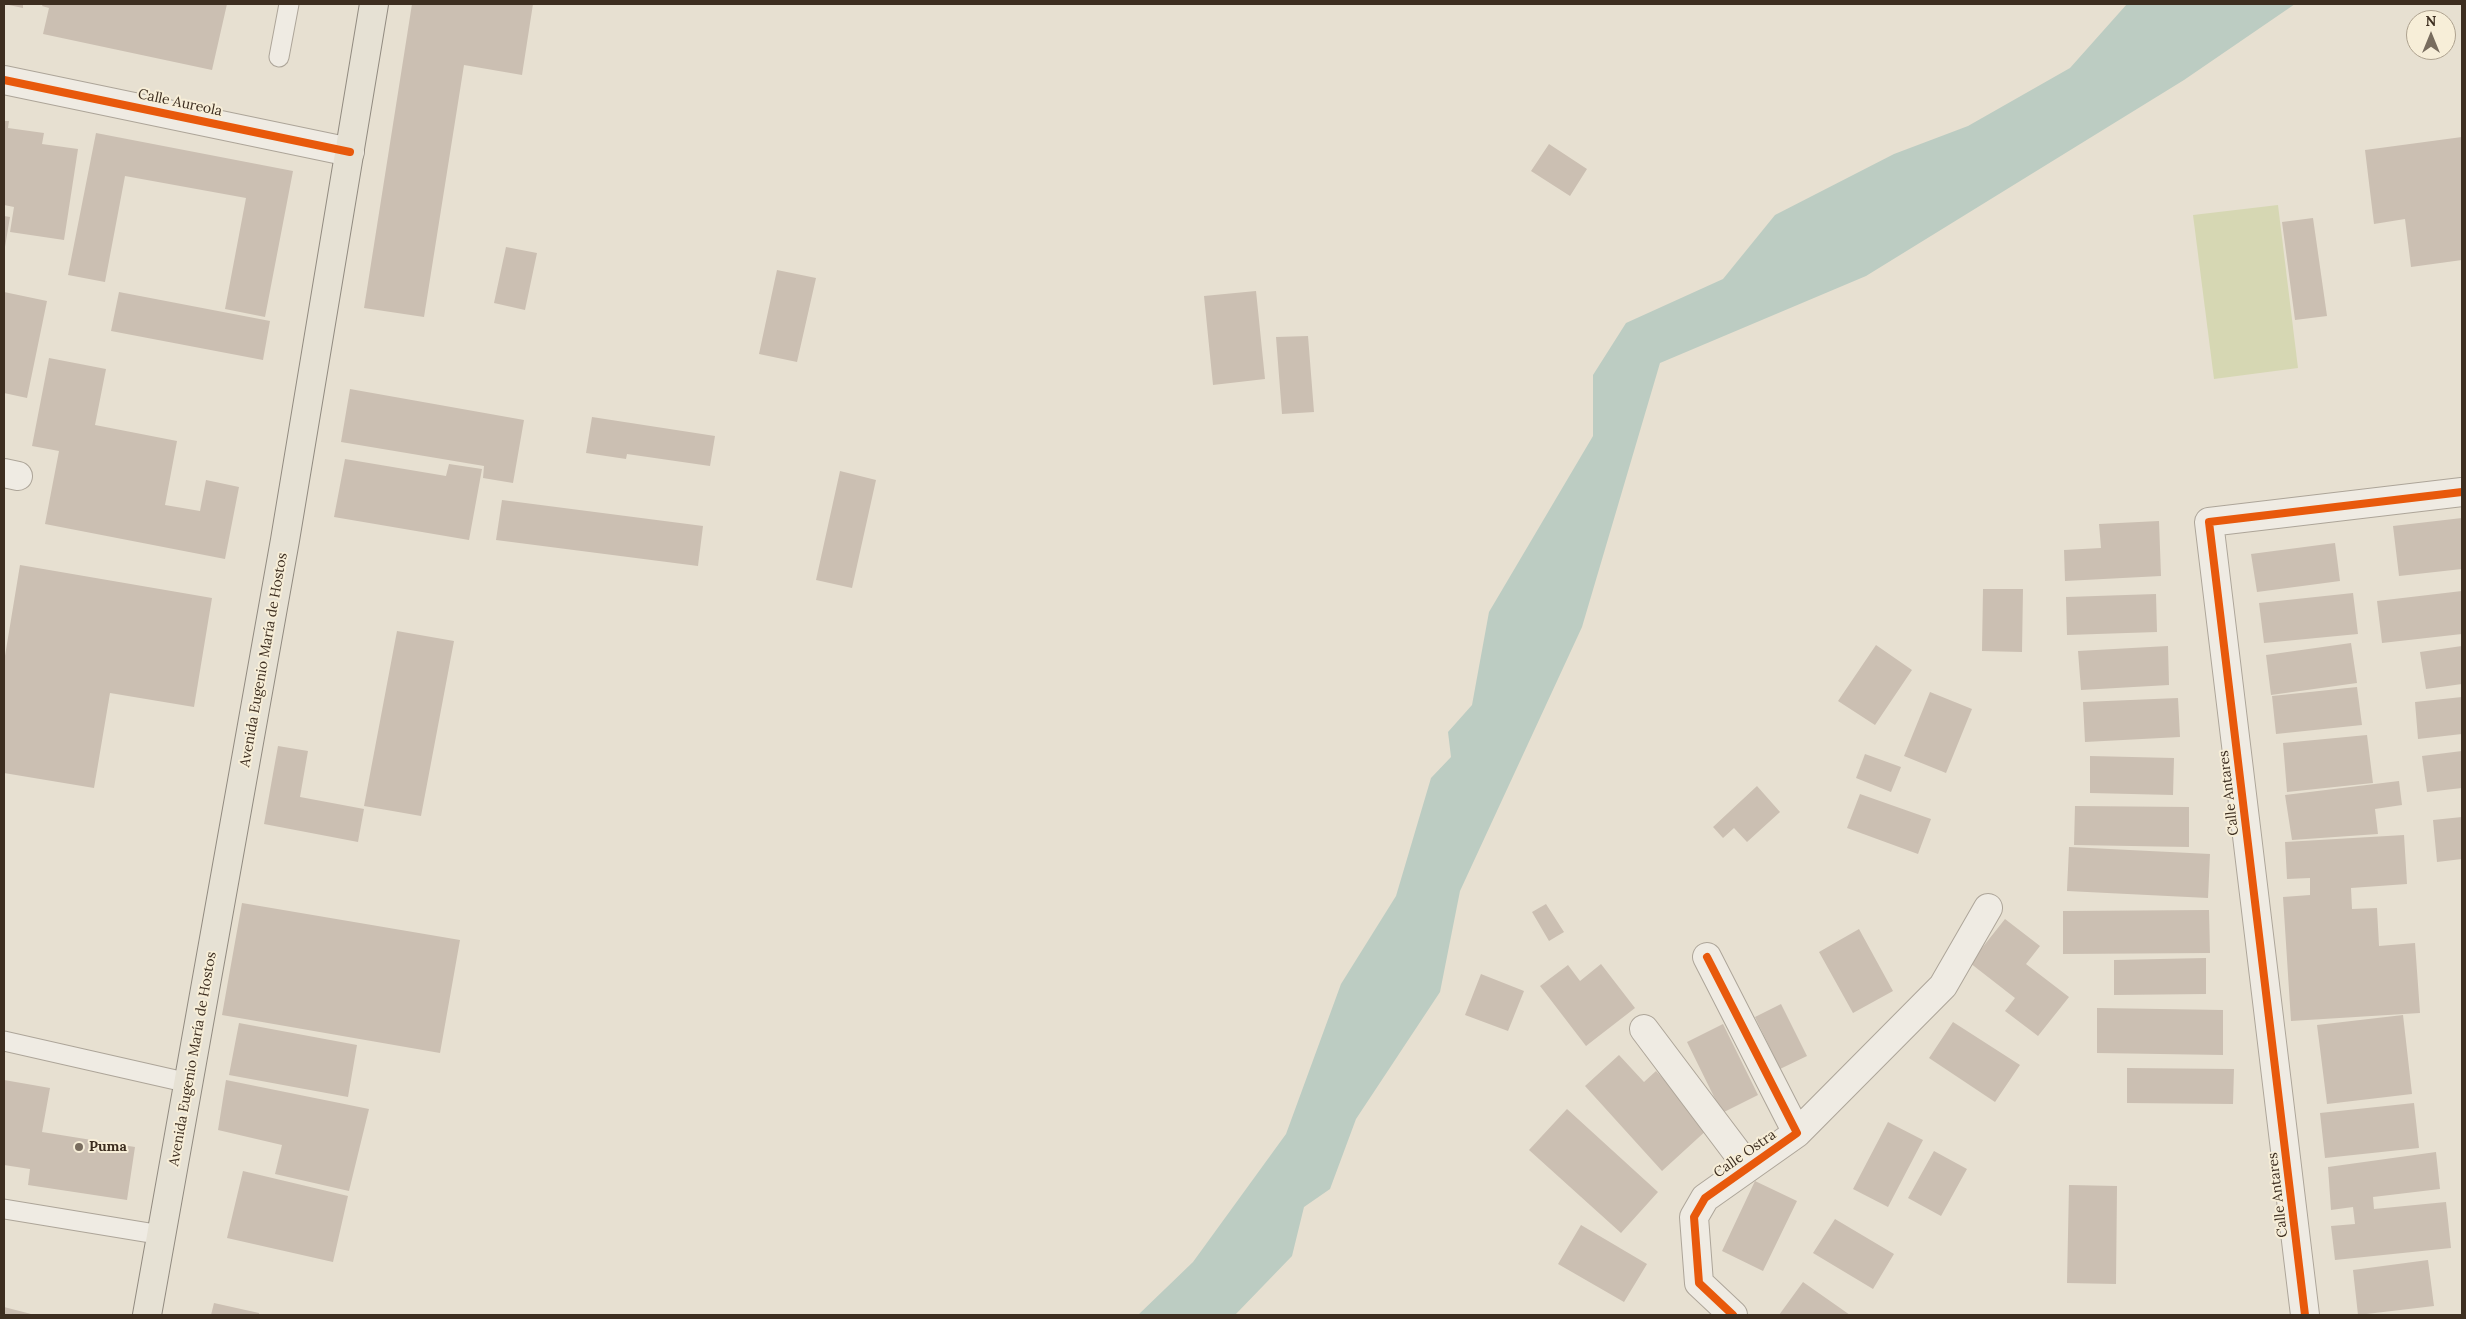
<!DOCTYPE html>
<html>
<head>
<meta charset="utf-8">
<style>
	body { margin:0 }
	#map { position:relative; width:2466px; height:1319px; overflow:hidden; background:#e7e0d1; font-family:Lora,serif }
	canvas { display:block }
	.frame { position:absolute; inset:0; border:5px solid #3d2e20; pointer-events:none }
	.north { position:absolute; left:2406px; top:10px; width:50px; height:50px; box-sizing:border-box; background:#f7eed8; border:1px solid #ada18e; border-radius:50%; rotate:0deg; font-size:14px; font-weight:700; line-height:20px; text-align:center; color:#3d2e20 }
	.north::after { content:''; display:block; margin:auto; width:18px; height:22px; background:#786c5e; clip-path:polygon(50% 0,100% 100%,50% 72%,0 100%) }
</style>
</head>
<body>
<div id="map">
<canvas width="2466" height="1319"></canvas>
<div class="frame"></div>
<div class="north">N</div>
</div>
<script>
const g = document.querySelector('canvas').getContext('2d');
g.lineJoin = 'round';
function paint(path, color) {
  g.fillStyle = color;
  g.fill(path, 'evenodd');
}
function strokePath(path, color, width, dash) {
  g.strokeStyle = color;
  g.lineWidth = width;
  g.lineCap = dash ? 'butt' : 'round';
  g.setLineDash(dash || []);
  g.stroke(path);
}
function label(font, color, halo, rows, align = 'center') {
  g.font = font + ' Lora,serif';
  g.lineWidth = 4;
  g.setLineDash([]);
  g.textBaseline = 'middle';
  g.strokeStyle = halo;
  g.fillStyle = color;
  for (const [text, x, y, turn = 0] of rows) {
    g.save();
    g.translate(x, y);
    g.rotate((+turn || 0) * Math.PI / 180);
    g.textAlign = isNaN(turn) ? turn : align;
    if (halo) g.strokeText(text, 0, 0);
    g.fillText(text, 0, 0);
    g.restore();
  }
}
const green = new Path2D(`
	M2278 205 2298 368 2214 379 2193 215Z`);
const water = new Path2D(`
	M2127 4H2295L2184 80 1866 276 1660 363 1582 627 1460 891 1440 992 1356 1119 1330 1189 1304 1207 1292 1256 1235 1315H1138L1193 1262 1286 1134 1341 984 1396 896 1431 778 1451 757 1448 732 1472 705 1489 612 1593 436V375L1626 323 1723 279 1775 215 1894 154 1968 126 2070 68Z`);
const building = new Path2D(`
	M4 4H23V8Z
	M43 4H227L212 70 43 34 49 8 42 6Z
	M412 4H533L522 75 464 65 424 317 364 308Z
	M4 121H9L8 128 44 133 42 144 78 149 64 240 10 232 14 207 4 205Z
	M96 133 293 171 265 317 225 309 246 198 125 176 105 282 68 275Z
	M2462 137V260L2411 267 2405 219 2374 224 2365 150Z
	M1549 144 1587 169 1570 196 1531 171Z
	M4 216 10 217 5 247H4Z
	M2313 218 2327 316 2295 320 2282 222Z
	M506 247 537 253 525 310 494 303Z
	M777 270 816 278 797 362 759 354Z
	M1256 291 1265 379 1213 385 1204 296Z
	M4 292 47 301 27 398 4 393Z
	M119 292 270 321 263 360 111 331Z
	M1308 336 1314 412 1282 414 1276 337Z
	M49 358 106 369 95 425 177 441 165 505 200 511 206 480 239 487 225 559 45 524 59 451 32 446Z
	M350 389 524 420 513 483 483 478 484 466 341 442Z
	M592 417 715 436 710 466 627 454 626 459 586 453Z
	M345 459 446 476 449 464 482 469 469 540 334 517Z
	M840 471 876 480 852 588 816 580Z
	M502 500 703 526 698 566 496 540Z
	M2462 518V569L2399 576 2393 526Z
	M2159 521 2161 576 2065 581 2064 550 2101 548 2099 524Z
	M2335 543 2340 581 2257 592 2251 554Z
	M20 565 212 598 194 707 110 693 94 788 4 773V662Z
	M1983 589H2023L2022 652 1982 651Z
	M2462 591V634L2382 643 2377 601Z
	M2353 593 2358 634 2264 643 2259 603Z
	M2156 594 2157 632 2067 635 2066 597Z
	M397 631 454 641 421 816 364 806Z
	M2351 643 2357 683 2271 695 2266 655Z
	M1876 645 1912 670 1875 725 1838 701Z
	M2168 646 2169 685 2081 690 2078 651Z
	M2462 646V684L2426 689 2420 652Z
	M2357 687 2362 725 2276 734 2272 696Z
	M1930 692 1972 709 1946 773 1904 756Z
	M2462 697V734L2418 739 2415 702Z
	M2178 698 2180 737 2085 742 2083 702Z
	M2367 735 2373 783 2287 792 2283 743Z
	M278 746 308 751 300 797 364 809 358 842 264 824Z
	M2462 751V788L2427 792 2422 756Z
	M1865 754 1901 767 1891 792 1856 778Z
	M2090 756 2174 758 2173 795 2090 793Z
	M2399 781 2402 805 2375 809 2378 834 2292 840 2285 795Z
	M1757 786 1780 812 1747 842 1734 828 1723 838 1713 827Z
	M1860 794 1931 819 1918 854 1847 828Z
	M2075 806 2189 807V847L2074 845Z
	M2462 817V859L2437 862 2433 820Z
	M2404 835 2407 884 2351 888 2352 909 2377 908 2379 946 2415 943 2420 1013 2291 1021 2283 897 2310 895V878L2287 879 2285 842Z
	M2069 847 2210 854 2208 898 2067 891Z
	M242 903 460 940 440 1053 222 1015Z
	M1546 904 1564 932 1549 941 1532 912Z
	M2209 910 2210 953 2063 954V911Z
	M2005 919 2040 946 2026 964 2069 997 2038 1036 2005 1011 2015 998 1970 963Z
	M1859 929 1893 991 1853 1013 1819 952Z
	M2206 958V994L2114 995V960Z
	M1601 964 1635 1008 1586 1046 1540 986 1568 965 1580 981Z
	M1481 974 1524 991 1508 1031 1465 1015Z
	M1781 1004 1807 1056 1780 1069 1755 1017Z
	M2097 1008 2223 1010V1055L2097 1053Z
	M2403 1015 2412 1094 2327 1104 2317 1025Z
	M1953 1022 2020 1065 1995 1102 1929 1058Z
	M239 1023 357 1045 348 1097 229 1075Z
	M1723 1024 1758 1095 1722 1113 1687 1042Z
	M1619 1055 1644 1082 1656 1071 1709 1128 1662 1171 1585 1086Z
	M2127 1068 2234 1069 2233 1104 2127 1103Z
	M4 1080 50 1088 42 1132 135 1147 127 1200 28 1185 30 1169 4 1165Z
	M226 1080 369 1109 349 1191 275 1174 282 1145 218 1130Z
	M2414 1103 2419 1148 2325 1158 2320 1113Z
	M1567 1109 1658 1192 1621 1233 1529 1150Z
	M1888 1122 1923 1140 1888 1207 1853 1189Z
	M1934 1151 1967 1169 1941 1216 1908 1198Z
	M2436 1152 2440 1189 2373 1197 2374 1209 2446 1202 2451 1248 2335 1260 2331 1226 2355 1224 2353 1207 2331 1210 2328 1167Z
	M243 1171 348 1196 333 1262 227 1238Z
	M1755 1181 1797 1201 1763 1271 1722 1251Z
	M2069 1185 2117 1186 2116 1284 2067 1283Z
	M1835 1219 1894 1254 1873 1289 1813 1253Z
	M1581 1225 1647 1264 1624 1302 1558 1264Z
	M2428 1260 2434 1306 2358 1315 2353 1270Z
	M1803 1282 1850 1315H1779Z
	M214 1303 259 1313V1315H211Z
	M4 1307 35 1315H4Z`);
const service = new Path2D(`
	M279 57 289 4
	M4 1041 189 1083
	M4 1209 162 1235`);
const minor = new Path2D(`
	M4 80 350 152
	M4 473 18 476
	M1707 957 1797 1133 1705 1198 1694 1217 1699 1283 1733 1315
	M1644 1029 1748 1167
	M1797 1133 1943 986 1988 908
	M2305 1315 2209 522 2462 492`);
const primary = new Path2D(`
	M147 1315 285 540 374 4`);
const cycleway = new Path2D(`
	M4 80 350 152
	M1707 957 1797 1133 1705 1198 1694 1217 1699 1283 1733 1315
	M2305 1315 2209 522 2462 492`);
const markers = [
	[79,1147,5,"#786c5e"]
];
const streetNames = [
	["Calle Aureola",180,103,12],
	["Avenida Eugenio María de Hostos",264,660,-80],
	["Calle Antares",2229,793,-97],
	["Avenida Eugenio María de Hostos",193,1059,-80],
	["Calle Ostra",1745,1154,-35],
	["Calle Antares",2278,1195,-97]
];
const poiNames = [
	["Puma",89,1147]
];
paint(green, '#d6d7b3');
paint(water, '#bcccc2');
paint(building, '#cbbfb2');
strokePath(service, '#ada599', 21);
strokePath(minor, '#ada599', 30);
strokePath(primary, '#928b80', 30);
strokePath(service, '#efebe3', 19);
strokePath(minor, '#efebe3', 28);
strokePath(primary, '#e6e1d4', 28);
strokePath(cycleway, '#e8590c', 8);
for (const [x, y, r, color] of markers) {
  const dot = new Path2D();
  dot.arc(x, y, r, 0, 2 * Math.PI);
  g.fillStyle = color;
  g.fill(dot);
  strokePath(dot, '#f7eed8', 2);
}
label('14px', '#3d2e20', '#f7eed8', streetNames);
label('bold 14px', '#3d2e20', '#f7eed8', poiNames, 'left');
</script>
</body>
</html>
